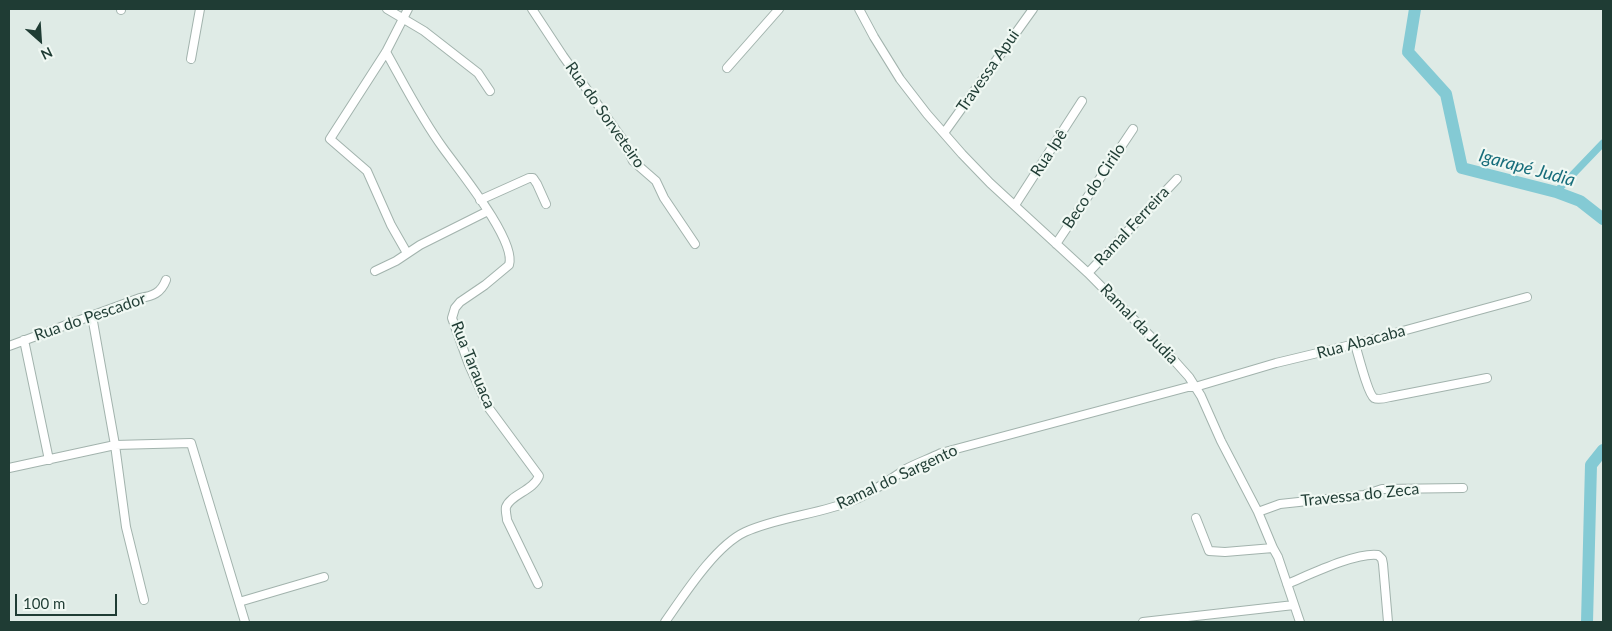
<!DOCTYPE html>
<html>
<head>
<meta charset="utf-8">
<style>
	body { margin:0 }
	#map { position:relative; width:1612px; height:631px; overflow:hidden; background:#dfebe6; font-family:Lato,sans-serif }
	canvas { display:block }
	.frame { position:absolute; inset:0; border:10px solid #1f3c34; pointer-events:none }
	.north { position:absolute; left:15px; top:15px; width:50px; height:50px; -webkit-text-stroke:4px #f0f8f3; paint-order:stroke; rotate:154deg; font-size:14px; font-weight:700; line-height:20px; text-align:center; color:#1f3c34 }
	.north::after { content:''; display:block; margin:auto; width:18px; height:22px; background:#1f3c34; clip-path:polygon(50% 0,100% 100%,50% 72%,0 100%) }
	.scale { position:absolute; left:15px; top:594px; width:102px; height:22px; box-sizing:border-box; border:2px solid #1f3c34; border-top:0; padding-left:6px; font-size:15px; line-height:18px; white-space:nowrap; color:#1f3c34; -webkit-text-stroke:4px #f0f8f3; paint-order:stroke }
</style>
</head>
<body>
<div id="map">
<canvas width="1612" height="631"></canvas>
<div class="frame"></div>
<div class="north">N</div>
<div class="scale">100 m</div>
</div>
<script>
const g = document.querySelector('canvas').getContext('2d');
g.lineJoin = 'round';
function strokePath(path, color, width, dash) {
  g.strokeStyle = color;
  g.lineWidth = width;
  g.lineCap = dash ? 'butt' : 'round';
  g.setLineDash(dash || []);
  g.stroke(path);
}
function label(font, color, halo, rows, align = 'center') {
  g.font = font + ' Lato,sans-serif';
  g.lineWidth = 4.5;
  g.setLineDash([]);
  g.textBaseline = 'middle';
  g.strokeStyle = halo;
  g.fillStyle = color;
  for (const [text, x, y, turn = 0] of rows) {
    g.save();
    g.translate(x, y);
    g.rotate((+turn || 0) * Math.PI / 180);
    g.textAlign = isNaN(turn) ? turn : align;
    if (halo) g.strokeText(text, 0, 0);
    g.fillText(text, 0, 0);
    g.restore();
  }
}
const canal = new Path2D(`
	M1556 192 1603 143`);
const river = new Path2D(`
	M1415 9 1408 52 1446 94 1462 168 1556 192 1580 201 1603 219
	M1587 622 1591 465 1603 450`);
const minor = new Path2D(`
	M387 9 424 31 478 73 490 91
	M532 9 563 56 623 140 633 161 656 181 664 198 695 244
	M859 9 874 37 900 79 927 114 962 154 990 183 1088 273 1172 358 1189 377 1201 396 1221 441 1258 512 1273 548 1278 557 1300 622
	M121 10V9
	M386 52C404 84 421 118 443 148 458 169 517 241 509 265L485 285 460 302 455 308 452 318 469 365 488 407 539 476C533 491 511 494 506 507 505 511 507 516 507 520L538 584
	M191 59 200 9
	M727 68 779 9
	M944 133 1033 9
	M480 200 529 178H533L537 184 546 204
	M1015 205 1082 101
	M1056 244 1133 129
	M407 253 391 225 367 171 330 139 386 52 408 9
	M375 271 396 261 420 245 488 211
	M1088 273 1177 179
	M92 316 115 445 126 527 144 600
	M24 340 49 460
	M1355 344C1358 354 1368 394 1374 398 1378 400 1386 398 1390 397L1487 378
	M9 346 140 298C153 296 161 293 166 280
	M9 468 115 445 191 443 245 622
	M1258 512 1280 504 1364 495 1382 489 1463 488
	M1196 518 1209 551 1225 552 1273 548
	M1287 584C1309 575 1356 552 1378 555L1382 559 1383 564 1388 622
	M239 602 324 577
	M665 622C684 595 715 546 745 532 778 517 821 514 854 500 873 492 889 480 906 469 917 463 929 459 941 453L1188 387H1195L1276 363 1355 344 1527 297
	M1143 622 1294 605`);
const streetNames = [
	["Travessa Apui",988,71,-55],
	["Rua do Sorveteiro",605,115,55],
	["Rua Ipê",1049,153,-57],
	["Beco do Cirilo",1094,186,-56],
	["Ramal Ferreira",1132,226,-47],
	["Rua do Pescador",90,317,-19],
	["Ramal da Judia",1139,324,46],
	["Rua Abacaba",1361,342,-15],
	["Rua Tarauaca",473,365,68],
	["Ramal do Sargento",897,477,-25],
	["Travessa do Zeca",1360,495,-6]
];
const waterNames = [
	["Igarapé Judia",1527,168,15]
];
strokePath(canal, '#84cad4', 7);
strokePath(river, '#84cad4', 12);
strokePath(minor, '#a2b3ad', 10);
strokePath(minor, '#fff', 8);
label('16px', '#1f3c34', '#f0f8f3', streetNames);
label('italic 18px', '#176d7b', '#f0f8f3', waterNames);
</script>
</body>
</html>
